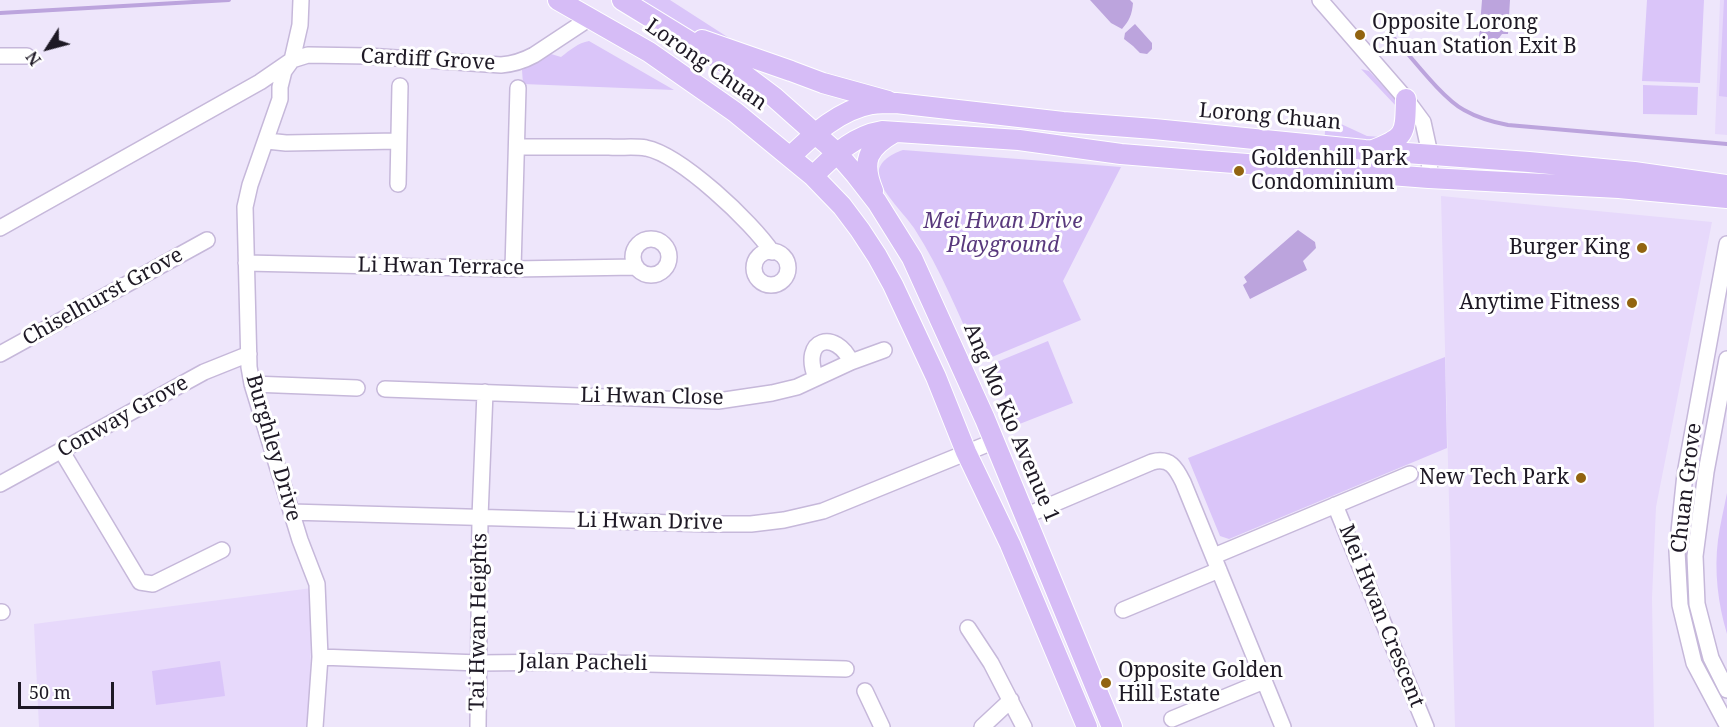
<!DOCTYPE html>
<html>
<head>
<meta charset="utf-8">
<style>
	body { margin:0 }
	#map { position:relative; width:1727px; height:727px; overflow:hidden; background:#eee6fb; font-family:"Noto Serif",serif }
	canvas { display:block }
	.north { position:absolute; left:18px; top:18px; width:60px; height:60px; -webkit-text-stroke:4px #fff; paint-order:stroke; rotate:234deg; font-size:16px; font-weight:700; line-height:24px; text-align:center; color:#1e1925 }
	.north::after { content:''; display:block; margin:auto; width:21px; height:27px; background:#1e1925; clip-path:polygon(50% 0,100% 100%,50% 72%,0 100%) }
	.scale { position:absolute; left:18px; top:682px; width:96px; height:27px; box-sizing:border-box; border:3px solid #1e1925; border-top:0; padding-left:8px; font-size:18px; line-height:21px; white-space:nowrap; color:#1e1925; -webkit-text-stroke:4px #fff; paint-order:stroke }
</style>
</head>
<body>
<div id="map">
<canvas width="1727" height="727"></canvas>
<div class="north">N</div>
<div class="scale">50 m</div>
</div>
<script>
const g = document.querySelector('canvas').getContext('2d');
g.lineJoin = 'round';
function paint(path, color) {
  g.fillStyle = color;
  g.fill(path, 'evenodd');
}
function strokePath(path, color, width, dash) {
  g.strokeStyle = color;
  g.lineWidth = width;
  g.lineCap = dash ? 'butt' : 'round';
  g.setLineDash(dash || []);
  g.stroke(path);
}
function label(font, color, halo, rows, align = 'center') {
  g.font = font + ' "Noto Serif",serif';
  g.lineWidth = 6;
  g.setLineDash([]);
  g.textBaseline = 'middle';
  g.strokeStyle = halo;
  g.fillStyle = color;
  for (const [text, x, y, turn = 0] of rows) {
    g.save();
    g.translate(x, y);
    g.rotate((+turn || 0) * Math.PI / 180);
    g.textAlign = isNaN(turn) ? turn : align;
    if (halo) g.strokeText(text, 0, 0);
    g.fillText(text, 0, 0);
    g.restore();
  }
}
const built = new Path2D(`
	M1720 0H1727V135L1715 134Z
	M1441 196 1712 222 1656 507 1652 598 1654 727H1455Z
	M312 588 309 727H39L34 624Z`);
const green = new Path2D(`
	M630 0H670L729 38 731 56Z
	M1647 0H1704L1700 83 1642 81Z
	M1724 0H1727V97L1719 96Z
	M589 41 674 90 523 84 522 70 551 54 561 57C570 50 578 43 589 41Z
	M1361 69 1369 71 1397 101 1405 128C1399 140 1385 149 1371 151 1360 152 1336 147 1324 146L1326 117 1367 136 1382 137 1400 122 1396 106Z
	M1643 85 1698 87 1697 115 1643 114Z
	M903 150 1121 167 1063 281 1081 320 980 362C960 317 941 270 914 228 905 215 883 193 879 179 875 163 891 154 903 150Z
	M1048 341 1073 403 1017 425 992 364Z
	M1445 357 1447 448 1229 539 1220 536 1188 458Z
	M1727 493V634C1718 604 1714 571 1718 540 1720 524 1724 509 1727 493Z
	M220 661 225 696 156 705 152 671Z`);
const water = new Path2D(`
	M1090 0H1130L1133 3C1132 15 1129 21 1122 29L1111 23Z
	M1482 0H1510L1508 34H1502L1496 42 1491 46 1484 44 1479 38Z
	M1135 24 1152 43V49L1147 54 1140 53 1133 46 1124 39 1125 33Z
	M1298 230 1315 242 1316 248 1303 261 1307 270 1250 299 1243 285 1247 282 1244 277Z`);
const stream = new Path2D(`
	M0 13 229 0
	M1395 39C1412 58 1443 99 1464 110 1478 118 1492 122 1508 125L1727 144`);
const minor = new Path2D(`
	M301 0 300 25 292 60 284 71 280 87V99L250 185 245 207 249 367 252 384 300 540 317 584 320 657 315 727
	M1320 0 1406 99 1423 122 1430 154 1429 178
	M0 56H27
	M267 141 286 143 398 141
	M517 147C547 147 578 147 609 147 620 148 634 146 646 148 681 155 752 222 772 252
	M398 184 400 86
	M0 228 260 82 292 60 308 55 367 56 501 65C513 64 523 61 534 55L590 18
	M633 257a18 18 0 1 1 36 0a18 18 0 1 1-36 0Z
	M1727 244 1685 474 1677 551 1680 605 1694 663 1727 725
	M754 268a17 17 0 1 1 34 0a17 17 0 1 1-34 0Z
	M246 263 513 269 636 267
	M513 269 518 88
	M0 354 207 240
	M1727 359 1706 472 1695 556 1697 604 1711 658 1727 690
	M816 378C800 338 836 329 851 362
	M252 384 357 388
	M385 389 718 401 772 393 797 387 851 362 884 350
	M61 450 140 582 153 584 222 550
	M0 484 204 372 249 354
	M1335 505 1426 727
	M291 512 710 524H751L784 520 823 511 995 441
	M1025 516 1152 462C1170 457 1176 468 1183 482L1283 727
	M1214 556 1410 474
	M1123 610 1219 570
	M0 612H2
	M968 628 991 663 1024 727
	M320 657 479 663 569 662 846 669
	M865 691 882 727
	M1172 719 1264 681
	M478 727 480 517 485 392
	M982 727 1011 700`);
const major = new Path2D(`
	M558 0 649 52 735 112 813 176 842 206 860 230 877 256 893 285 936 377 966 452 1010 544 1087 727
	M622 0 746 76 774 97 837 153 856 175 877 202 912 258 985 419 1112 727
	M702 40 791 71 823 83 888 101
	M1373 150C1407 137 1405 133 1406 99
	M791 156C814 134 839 110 872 104 880 103 888 103 896 103L1063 122 1154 129 1365 150 1529 162 1634 172 1727 185
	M813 176C834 156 852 136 882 131L1019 140 1121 154 1195 160 1429 178 1619 188 1727 198
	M873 191C861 161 867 148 895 132`);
const markers = [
	[1360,35,6,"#926410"],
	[1239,171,6,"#926410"],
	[1642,248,6,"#926410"],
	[1632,303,6,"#926410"],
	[1581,478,6,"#926410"],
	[1106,683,6,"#926410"]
];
const poiNames = [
	["Opposite Lorong",1372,23],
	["Chuan Station Exit B",1372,47],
	["Goldenhill Park",1251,159],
	["Condominium",1251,183],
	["Burger King",1630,248,"right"],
	["Anytime Fitness",1620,303,"right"],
	["New Tech Park",1569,478,"right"],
	["Opposite Golden",1118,671],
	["Hill Estate",1118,695]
];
const streetNames = [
	["Cardiff Grove",428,60,3],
	["Lorong Chuan",706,65,35],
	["Lorong Chuan",1270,117,5],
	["Li Hwan Terrace",441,267,1],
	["Chiselhurst Grove",103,297,-29],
	["Li Hwan Close",652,397,1],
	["Conway Grove",123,417,-29],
	["Ang Mo Kio Avenue 1",1011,423,67],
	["Burghley Drive",273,448,74],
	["Chuan Grove",1687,488,-83],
	["Li Hwan Drive",650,522,1],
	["Mei Hwan Crescent",1381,616,68],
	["Tai Hwan Heights",479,622,-89],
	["Jalan Pacheli",583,663,1]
];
const parkNames = [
	["Mei Hwan Drive",1003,222],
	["Playground",1003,246]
];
paint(built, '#e7d9fb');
paint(green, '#dac5f9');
paint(water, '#bca4dd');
strokePath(stream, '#bca4dd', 4);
strokePath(minor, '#c6b8da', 18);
strokePath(major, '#fff', 22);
strokePath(minor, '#fff', 15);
strokePath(major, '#d6bcf6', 20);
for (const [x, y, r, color] of markers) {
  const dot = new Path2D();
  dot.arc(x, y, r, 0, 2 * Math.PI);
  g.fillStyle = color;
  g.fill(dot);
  strokePath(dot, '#fff', 2);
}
label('21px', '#1e1925', '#fff', poiNames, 'left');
label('21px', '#1e1925', '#fff', streetNames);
label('italic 21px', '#59397d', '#fff', parkNames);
</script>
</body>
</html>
